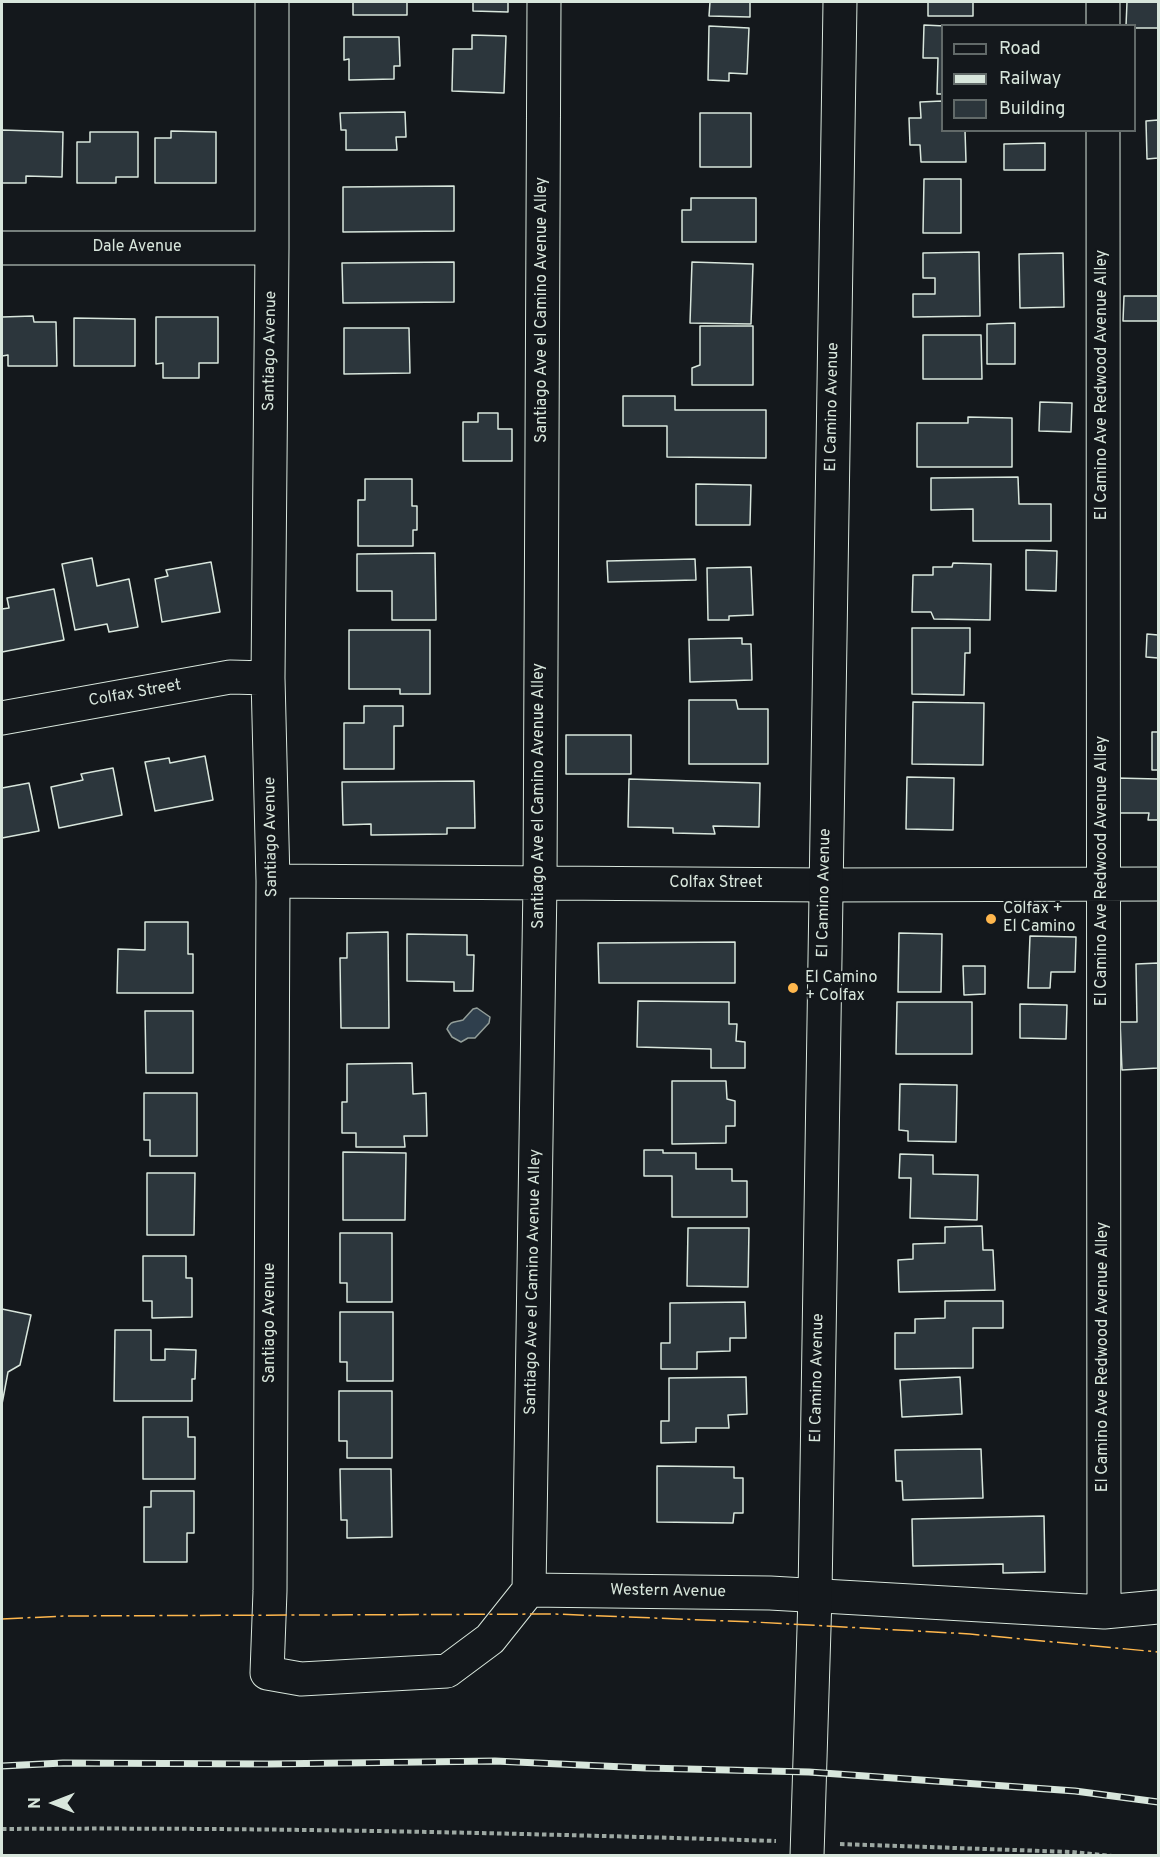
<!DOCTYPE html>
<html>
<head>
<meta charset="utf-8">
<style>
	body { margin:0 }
	#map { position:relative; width:1160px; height:1857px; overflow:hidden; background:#14181c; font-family:Overpass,sans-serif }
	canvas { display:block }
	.frame { position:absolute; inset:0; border:3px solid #d8e6dc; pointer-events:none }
	.legend { position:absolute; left:941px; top:24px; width:195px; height:108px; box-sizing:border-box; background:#14181c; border:2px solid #626a69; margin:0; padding:8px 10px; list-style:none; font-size:18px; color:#d8e6dc }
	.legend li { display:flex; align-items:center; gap:12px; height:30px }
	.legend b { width:30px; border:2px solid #626a69 }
	.north { position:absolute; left:24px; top:1773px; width:60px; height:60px; -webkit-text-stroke:4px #14181c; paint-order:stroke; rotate:270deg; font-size:16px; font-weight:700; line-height:24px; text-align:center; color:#d8e6dc }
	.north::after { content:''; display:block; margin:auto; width:21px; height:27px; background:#d8e6dc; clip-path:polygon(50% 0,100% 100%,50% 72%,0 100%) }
</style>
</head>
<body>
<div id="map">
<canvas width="1160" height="1857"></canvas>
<div class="frame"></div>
<ul class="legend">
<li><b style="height:8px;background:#14181c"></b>Road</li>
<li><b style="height:8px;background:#d8e6dc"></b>Railway</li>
<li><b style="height:16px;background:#2c363c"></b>Building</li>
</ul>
<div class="north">N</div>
</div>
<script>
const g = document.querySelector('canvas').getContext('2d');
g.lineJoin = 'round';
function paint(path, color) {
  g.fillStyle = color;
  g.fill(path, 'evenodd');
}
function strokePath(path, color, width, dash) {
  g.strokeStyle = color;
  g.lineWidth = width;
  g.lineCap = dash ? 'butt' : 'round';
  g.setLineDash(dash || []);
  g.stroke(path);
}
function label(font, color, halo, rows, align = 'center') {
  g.font = font + ' Overpass,sans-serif';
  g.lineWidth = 4.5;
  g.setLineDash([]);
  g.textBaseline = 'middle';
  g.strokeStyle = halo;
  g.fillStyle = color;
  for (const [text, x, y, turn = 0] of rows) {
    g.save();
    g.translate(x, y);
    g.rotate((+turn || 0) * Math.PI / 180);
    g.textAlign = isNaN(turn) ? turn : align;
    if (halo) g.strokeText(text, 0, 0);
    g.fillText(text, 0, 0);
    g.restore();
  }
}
const water = new Path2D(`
	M477 1008 490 1017 489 1023 475 1038H468L461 1042 452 1037 447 1029C451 1020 454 1023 463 1020L473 1009Z`);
const building = new Path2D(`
	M344 2H407V15H353V2Z
	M473 2H508V12L473 11Z
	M710 2H750V17L709 16Z
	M928 2H973V16H928Z
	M1127 2H1158V28H1134V26H1126Z
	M924 25 945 26H942V94H937L938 58H923Z
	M709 26 749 28 747 74 729 73V81L708 80Z
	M472 35 506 36 504 93 452 91 453 49H472Z
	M344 37H399L400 66H394V79L349 80V59L344 60Z
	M942 101V130H965L966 162H921L920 145H910L909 118H921L920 102Z
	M405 112 406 137H396L397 150H346V130H341L340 113Z
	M700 113H751V167H700Z
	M1158 120V158L1147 159 1146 121Z
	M2 130 63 132 62 177 26 176V183H2Z
	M171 131 216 132V183H155V138H171Z
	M90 132H138V177H116V183H77V142H90Z
	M1045 143V170H1004V144Z
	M924 179H961V233H923Z
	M454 186V231L343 232V187Z
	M691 198H756V242H682V210H691Z
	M979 252 980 316 913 317V294H935V278H923V253Z
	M1063 253 1064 307 1020 308 1019 254Z
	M454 262V302L343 303 342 263Z
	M692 262 753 264 751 324 690 323Z
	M1124 296H1158V321H1123Z
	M33 316 34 322H56L57 366H8V355L2 356V317Z
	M156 317H218V363H199V378H163V363L156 364Z
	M74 318 135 319V366H74Z
	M1015 323V364H987V324Z
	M700 326H753V385H692V368L700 365Z
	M344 328H409L410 373 344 374Z
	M923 335H981L982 379H923Z
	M623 396H675V410H766V458L667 457V426H623Z
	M1040 402 1072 403 1071 432 1039 431Z
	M478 413H498V429H512V461H463V422H478Z
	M968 417 1012 418V467H917V423H968Z
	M1018 477 1019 504H1051V541H973V509L931 510V478Z
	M365 479H412V506H417V530H413V546H358V500H365Z
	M696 484 751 485 750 525H696Z
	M1026 550 1057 551 1056 591 1026 590Z
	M435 553 436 620H392V591H357V554Z
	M92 558 97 586 129 579 138 627 109 632 107 624 75 630 62 564Z
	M695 559 696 580 608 582 607 561Z
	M211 562 220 612 162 622 155 579 168 576 166 570Z
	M953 563 991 564 990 620 934 619 931 612H912L913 575H933V567H952Z
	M751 567 753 615 729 616V620H708L707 568Z
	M54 589 64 640 2 652V609L9 608 7 598Z
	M912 628H970V653H965L964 695 912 694Z
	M349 630H430V694H400V689H349Z
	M1147 634 1158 635V658L1146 657Z
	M742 638V644H751L752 680 690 682 689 639Z
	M689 700H736L738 709H768V764H689Z
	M913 702 984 703 983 765 912 764Z
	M364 706H403V726H394V769H344V723H364Z
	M1152 732H1158V770H1152Z
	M566 735H631V774H566Z
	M205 756 213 800 155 811 145 762 169 758 170 763Z
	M113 768 122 815 59 828 51 787 83 780 81 774Z
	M907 777 954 778 953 830 906 829Z
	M1117 778 1158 779V820H1148L1149 813H1116Z
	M629 779 760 783 759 827 713 826 715 834 673 833V828L628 827Z
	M474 781 475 828H447V834L371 835V824L343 825 342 782Z
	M29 783 39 831 2 838V788Z
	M145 922H188V954H193V993H117L118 949 145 950Z
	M388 932 389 1028H341L340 958H347V933Z
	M899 933 942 934 941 992H898Z
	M407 934 467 935V955H474L473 991H454V982L407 981Z
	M1030 936 1076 937 1075 972H1051L1050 988H1028Z
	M735 942V983H599L598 943Z
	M1158 963V1068L1122 1070 1120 1022H1137L1136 964Z
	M963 966H985V994L964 995Z
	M638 1001 729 1002V1024H737L736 1041 745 1042V1068H711V1049L637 1047Z
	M897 1002H972V1054H896Z
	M1020 1004 1067 1005 1066 1039 1020 1038Z
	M145 1011H193V1073H146Z
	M412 1063 413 1094 426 1093 427 1136H404L405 1147H356V1133H342V1102H347V1064Z
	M672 1081H726L727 1099 735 1101V1126H726V1143L672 1144Z
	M900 1084 957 1085 956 1142 908 1141V1131L899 1130Z
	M144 1093H197V1156H150V1140H144Z
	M644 1150H663V1153H696V1169H732V1181H747V1217H672V1176H644Z
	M343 1152 406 1153 405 1220H343Z
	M900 1154 933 1155V1174L978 1175 977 1220 910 1218 911 1178H899Z
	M147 1173H195L194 1235H147Z
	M982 1226 983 1250H993L995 1290 899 1292 898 1260 913 1259V1244L945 1243V1227Z
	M688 1228H749L748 1287 687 1286Z
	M340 1233H392V1302H347V1283H340Z
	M143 1256H186V1278H192V1317L152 1318V1301H143Z
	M945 1301H1003V1328H973V1368L895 1369V1333H915V1319L945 1318Z
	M745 1302 746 1338H730V1351L697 1352V1369H661V1343H670V1303Z
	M2 1309 31 1315 20 1365 8 1372 2 1404Z
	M340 1312H393V1381H347V1362H340Z
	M115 1330H151V1360H165V1349L196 1350 195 1379H192V1401H114Z
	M746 1377 747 1414 728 1415 729 1428H696V1442L661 1443V1421H669V1378Z
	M960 1377 962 1414 902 1417 900 1380Z
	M339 1391H392V1458H347V1441H339Z
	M143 1417H188V1437H195V1479H143Z
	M981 1449 983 1498 903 1500 902 1481H896L895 1450Z
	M657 1466 734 1467V1478H743V1513H734L733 1523 657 1522Z
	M340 1469H391L392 1537 347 1538V1520H341Z
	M151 1491H194V1533H187V1562H144V1507H151Z
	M1044 1516 1045 1572 1003 1573V1564L913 1566 912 1519Z`);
const path = new Path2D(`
	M2 1829C260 1827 518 1833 776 1841
	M840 1844 1072 1852 1112 1856`);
const minor = new Path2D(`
	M272 2V248L268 678 273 881 270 1591 267 1673 301 1679 447 1671 490 1639 529 1590 770 1593 1104 1612 1158 1607
	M1103 26V2
	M1103 130 1104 1612
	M2 248H272
	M2 718 230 677 268 678
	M273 881 826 885 1158 884
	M529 1590 540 883 544 2`);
const major = new Path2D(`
	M807 1856 815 1596 840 2`);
const rail = new Path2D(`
	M2 1766 63 1763 268 1764 495 1761 646 1768 809 1772 1075 1791 1158 1802`);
const power = new Path2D(`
	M2 1619 64 1616 554 1614 754 1622 970 1634 1158 1652`);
const markers = [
	[991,919,6,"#ffb74d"],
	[793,988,6,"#ffb74d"]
];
const streetNames = [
	["Dale Avenue",137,248],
	["Santiago Ave el Camino Avenue Alley",543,310,-90],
	["Santiago Avenue",271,351,-89],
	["El Camino Ave Redwood Avenue Alley",1103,385,-90],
	["El Camino Avenue",833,407,-89],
	["Colfax Street",135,694,-10],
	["Santiago Ave el Camino Avenue Alley",540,796,-90],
	["Santiago Avenue",272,837,-91],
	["El Camino Ave Redwood Avenue Alley",1103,871,-90],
	["Colfax Street",716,884],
	["El Camino Avenue",825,893,-89],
	["Santiago Ave el Camino Avenue Alley",534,1282,-89],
	["Santiago Avenue",271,1323,-90],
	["El Camino Ave Redwood Avenue Alley",1104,1357,-90],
	["El Camino Avenue",818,1378,-89],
	["Western Avenue",668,1592,1]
];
const poiNames = [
	["Colfax +",1003,910],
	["El Camino",1003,928],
	["El Camino",805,979],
	["+ Colfax",805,997]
];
paint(water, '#2f3f4d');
strokePath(water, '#939e99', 1.5);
paint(building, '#2c363c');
strokePath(building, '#d8e6dc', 1.5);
strokePath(minor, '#d8e6dc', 35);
strokePath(major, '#d8e6dc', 35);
strokePath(path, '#9da8a2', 4, [4.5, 3]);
strokePath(minor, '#14181c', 33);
strokePath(major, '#14181c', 33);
strokePath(rail, '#d8e6dc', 7);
strokePath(rail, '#14181c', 4.5, [14]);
strokePath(power, '#ffb74d', 1.5, [21, 4.5, 3, 4.5]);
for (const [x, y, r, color] of markers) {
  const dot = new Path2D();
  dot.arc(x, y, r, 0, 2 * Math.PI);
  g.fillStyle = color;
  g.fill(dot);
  strokePath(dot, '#14181c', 2);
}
label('16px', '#d8e6dc', '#14181c', streetNames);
label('16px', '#d8e6dc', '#14181c', poiNames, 'left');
</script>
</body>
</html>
